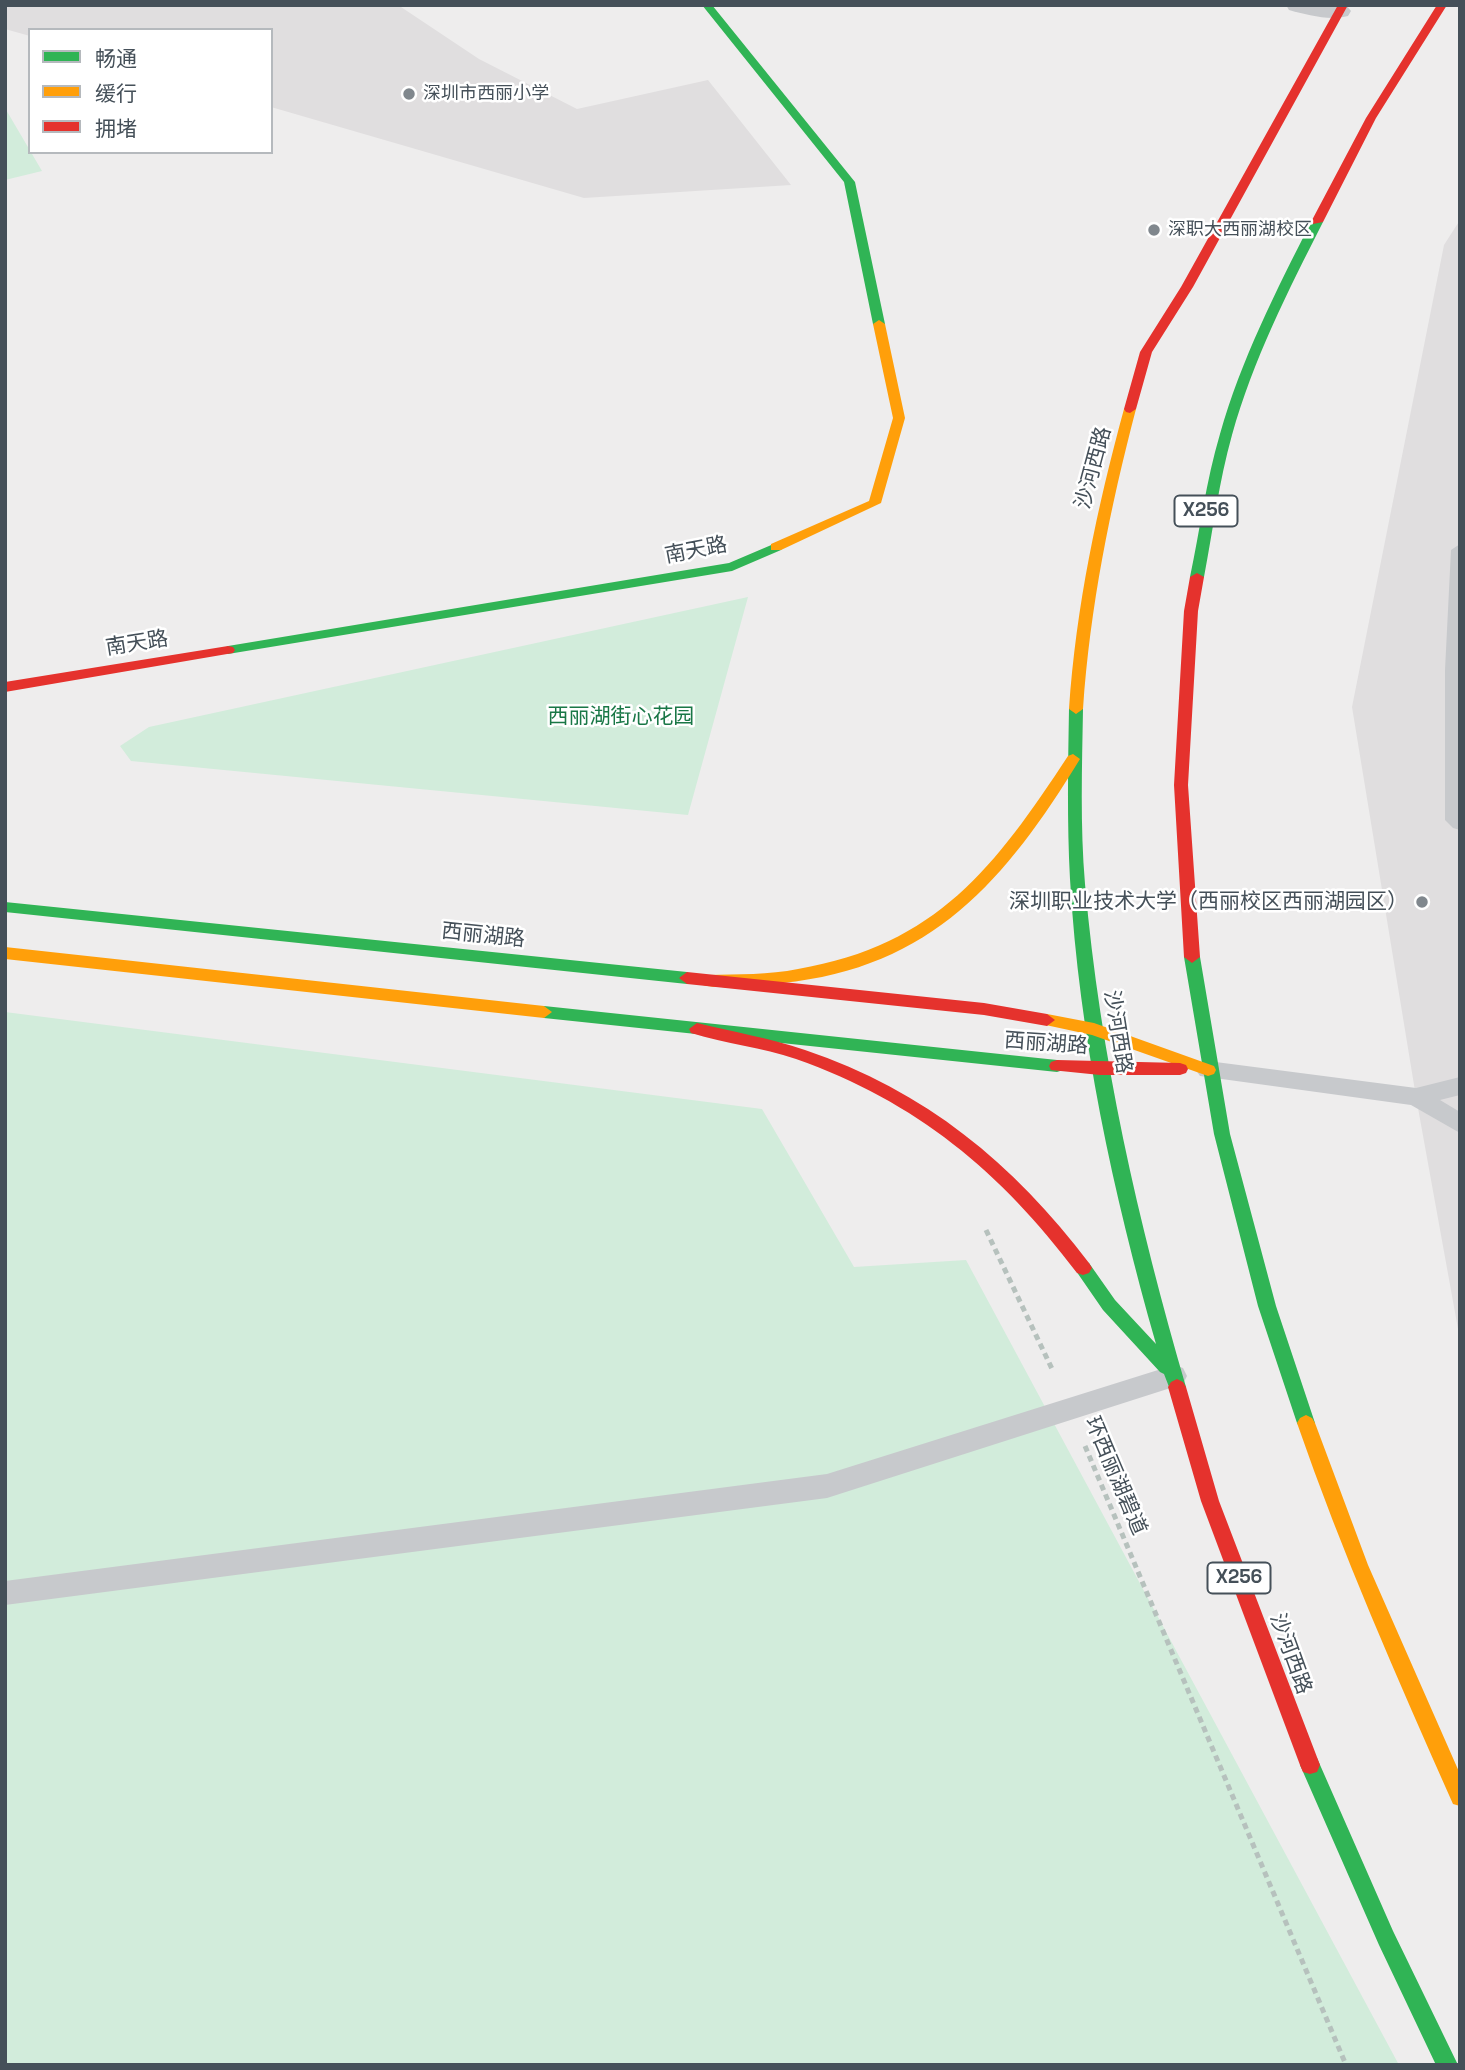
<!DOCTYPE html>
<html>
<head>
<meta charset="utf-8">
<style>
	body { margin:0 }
	#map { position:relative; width:1465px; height:2070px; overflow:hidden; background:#eeeded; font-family:"Space Grotesk","Noto Sans SC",sans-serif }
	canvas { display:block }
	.frame { position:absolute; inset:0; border:7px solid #455059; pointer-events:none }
	.legend { position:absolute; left:28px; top:28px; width:245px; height:126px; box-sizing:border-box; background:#fff; border:2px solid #b5b9bd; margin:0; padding:9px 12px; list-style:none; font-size:21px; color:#455059 }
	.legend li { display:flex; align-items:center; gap:14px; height:35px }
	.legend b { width:35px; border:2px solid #b5b9bd }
</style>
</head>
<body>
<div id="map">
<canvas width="1465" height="2070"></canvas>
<div class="frame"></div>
<ul class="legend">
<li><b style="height:9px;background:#30b455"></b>畅通</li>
<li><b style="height:9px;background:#ff9f0a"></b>缓行</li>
<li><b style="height:9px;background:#e5322d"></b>拥堵</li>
</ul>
</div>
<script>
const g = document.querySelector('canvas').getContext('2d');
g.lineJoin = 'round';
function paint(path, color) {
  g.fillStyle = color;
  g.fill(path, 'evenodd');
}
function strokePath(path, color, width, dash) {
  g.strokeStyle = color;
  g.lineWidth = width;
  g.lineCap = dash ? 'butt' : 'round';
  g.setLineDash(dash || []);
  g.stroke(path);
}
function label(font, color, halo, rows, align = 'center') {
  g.font = font + ' "Space Grotesk","Noto Sans SC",sans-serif';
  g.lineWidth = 5;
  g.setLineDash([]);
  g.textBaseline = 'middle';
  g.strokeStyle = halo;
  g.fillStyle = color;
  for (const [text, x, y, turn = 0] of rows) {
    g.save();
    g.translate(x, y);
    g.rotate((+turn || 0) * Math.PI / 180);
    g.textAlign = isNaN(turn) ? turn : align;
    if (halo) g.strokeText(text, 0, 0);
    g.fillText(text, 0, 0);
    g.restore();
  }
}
const education = new Path2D(`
	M5 5H398L479 59 577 109 708 80 791 185 584 198 271 107V30H30V36L5 29Z
	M1460 220V1340L1416 1097 1352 707 1444 245Z`);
const green = new Path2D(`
	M5 108 42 171 5 180Z
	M748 597 688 815 131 761 120 746 149 727Z
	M5 1012 762 1109 854 1267 966 1260 1399 2065H5Z`);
const path = new Path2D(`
	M986 1230 1053 1371
	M1085 1446 1346 2065`);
const lane = new Path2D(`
	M1460 544V830L1453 828 1445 820V670L1451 550Z
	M1208 1061 1416 1088 1460 1077V1095L1440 1100 1460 1112V1133L1411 1105 1200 1076 1196 1070 1200 1064Z
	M1174 1365 1183 1368 1187 1376 1183 1384 827 1498 5 1605V1581L827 1474Z`);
const street = new Path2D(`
	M1286 5H1346L1351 11 1348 16C1330 21 1307 15 1289 10Z`);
const fast = new Path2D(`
	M702 5H712L855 182 885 324 883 327H875L873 324 844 182Z
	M1317 219 1323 222C1288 291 1253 360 1232 435 1219 481 1213 530 1204 577L1197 581 1192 580 1190 577C1200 530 1206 481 1220 434 1241 360 1276 291 1311 222Z
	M776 543 783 547 781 550 732 571 228 654 221 650 228 646 729 563Z
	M1076 704 1083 709C1082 767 1080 826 1085 884 1100 1056 1138 1222 1186 1387L1183 1392 1177 1395 1171 1392 1164 1374 1160 1372 1103 1310 1074 1268 1077 1263 1083 1261 1089 1263 1115 1300 1156 1344C1113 1193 1079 1037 1070 879 1067 822 1068 766 1069 709Z
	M5 902 687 972 695 978 687 984 5 912Z
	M1192 951 1200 957 1230 1134 1276 1306 1315 1423 1312 1428 1306 1431 1300 1428 1297 1423 1258 1306 1214 1134 1184 957Z
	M544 1006 1057 1060 1063 1062 1065 1066 1063 1070 1057 1072 544 1018 536 1012Z
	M1310 1756 1317 1758 1393 1931 1458 2065H1436L1379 1945 1300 1765 1303 1758Z`);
const slow = new Path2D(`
	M879 320 885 324 905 418 881 503 781 550H771V544L869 501 893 418 873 324Z
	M1130 405 1136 409C1110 508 1090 607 1083 709L1076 714 1069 709C1076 607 1097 508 1124 409Z
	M1073 754 1080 759C1006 880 932 968 782 983 763 985 719 990 703 985L700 981 703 977 708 975C738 974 769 975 798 969 937 945 995 867 1068 756Z
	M5 947 544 1006 552 1012 544 1018 5 959Z
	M1047 1014 1094 1023 1214 1066 1216 1070 1214 1074 1208 1076 1092 1035 1041 1024 1039 1020 1041 1016Z
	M1306 1415 1312 1418 1315 1423 1368 1565 1460 1774V1806L1453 1804C1397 1678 1342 1553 1297 1423L1300 1418Z`);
const jam = new Path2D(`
	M1338 5H1348L1193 287 1152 352 1136 409 1130 413 1126 412 1124 409 1140 352 1181 287Z
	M1437 5H1447L1376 118 1323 222 1313 224 1311 222 1366 118Z
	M1197 573 1204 577 1198 611 1188 785 1200 957 1192 963 1184 957 1174 785 1184 611 1190 577Z
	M228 646 233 647 235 650 233 653 5 692V682Z
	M687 972 984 1003 1047 1014 1055 1020 1047 1026 984 1015 687 984 679 978Z
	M697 1023C733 1032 770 1038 805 1050 926 1091 1013 1163 1089 1263L1092 1268 1089 1273 1083 1275 1077 1273C1000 1171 917 1102 796 1059 762 1047 726 1044 691 1033L689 1029Z
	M1057 1060 1180 1063 1186 1065 1188 1069 1186 1073 1180 1075H1100L1051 1070 1049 1066 1051 1062Z
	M1177 1379 1183 1382 1186 1387 1219 1501 1320 1765 1317 1772 1310 1774 1303 1772 1300 1765 1201 1501 1168 1387 1171 1382Z`);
const markers = [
	[409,94,7,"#80878d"],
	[1154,230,7,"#80878d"],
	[1422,902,7,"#80878d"]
];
const farPoinames = [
	["深圳市西丽小学",423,94],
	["深职大西丽湖校区",1168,230]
];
const shields = [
	[1206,511,63],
	[1239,1578,63]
];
const shieldNames = [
	["X256",1206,511],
	["X256",1239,1578]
];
const streetNames = [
	["沙河西路",1094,468,-75],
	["南天路",696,551,-11],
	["南天路",137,644,-9],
	["西丽湖路",483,936,6],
	["沙河西路",1117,1032,81],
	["西丽湖路",1046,1044,4],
	["环西丽湖碧道",1115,1476,67],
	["沙河西路",1290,1654,70]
];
const parkNames = [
	["西丽湖街心花园",621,717]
];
const poiNames = [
	["深圳职业技术大学（西丽校区西丽湖园区）",1408,902]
];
paint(education, '#e0dedf');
paint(green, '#d2ecdb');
strokePath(path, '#b6c1bd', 5, [6, 4.5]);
paint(lane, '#c7c9cc');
paint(street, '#c7c9cc');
paint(fast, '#30b455');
paint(slow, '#ff9f0a');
paint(jam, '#e5322d');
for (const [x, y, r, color] of markers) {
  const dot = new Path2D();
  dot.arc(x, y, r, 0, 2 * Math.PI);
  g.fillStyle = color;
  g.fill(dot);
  strokePath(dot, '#fff', 2.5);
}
label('18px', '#455059', '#fff', farPoinames, 'left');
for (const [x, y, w] of shields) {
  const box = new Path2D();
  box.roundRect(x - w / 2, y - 15.5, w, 31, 5);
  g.fillStyle = '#fff';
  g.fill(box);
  strokePath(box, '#455059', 2);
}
label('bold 19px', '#455059', null, shieldNames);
label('21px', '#455059', '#fff', streetNames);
label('21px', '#197746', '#fff', parkNames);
label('21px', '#455059', '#fff', poiNames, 'right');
</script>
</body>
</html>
